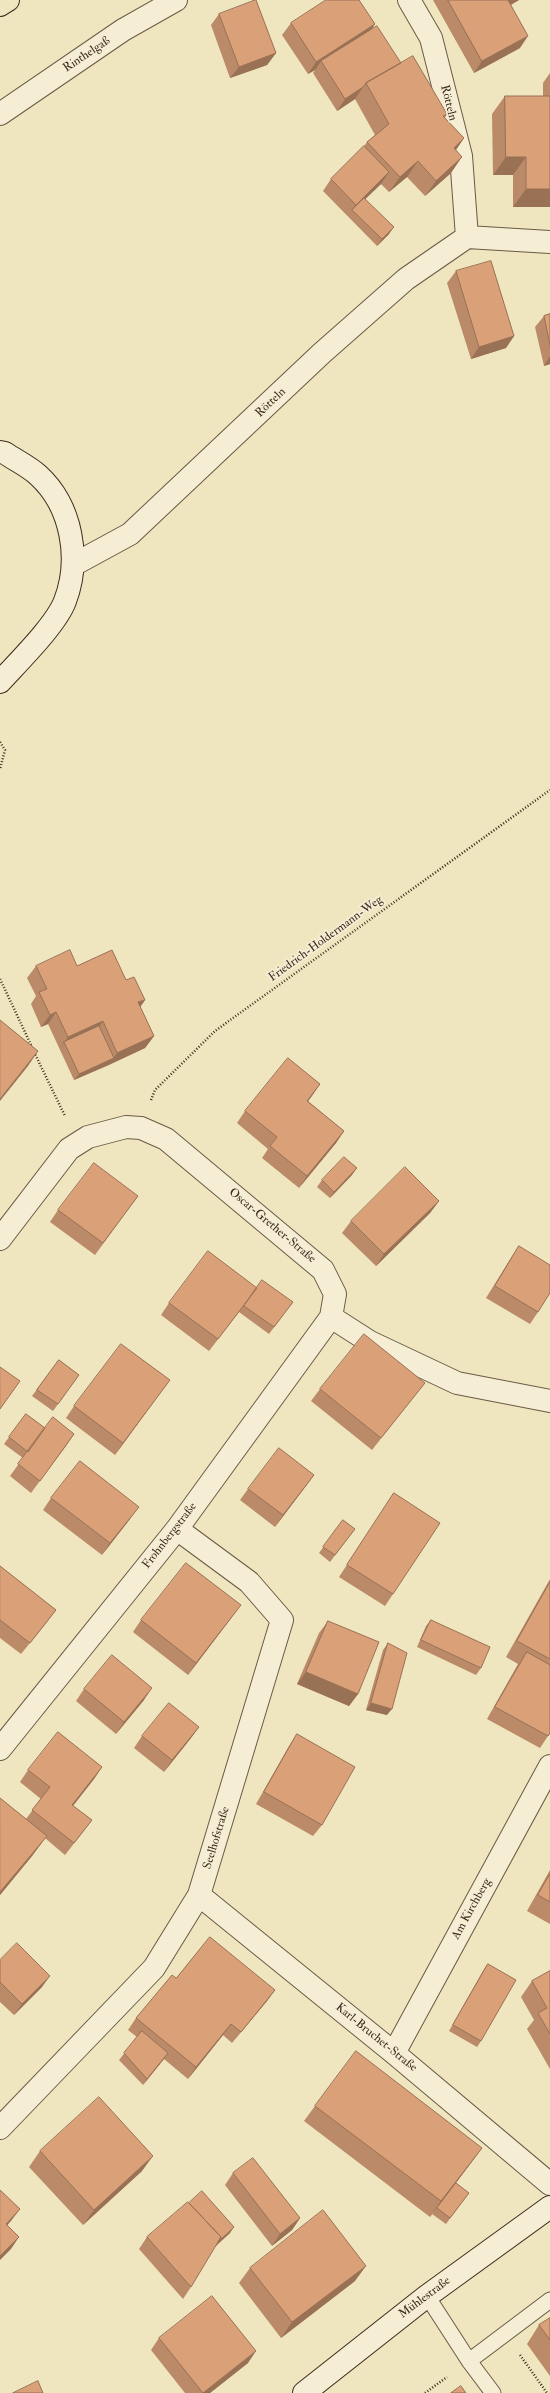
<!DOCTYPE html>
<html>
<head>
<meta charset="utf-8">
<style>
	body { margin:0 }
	canvas { display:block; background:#efe5be }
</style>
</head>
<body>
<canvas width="550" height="2393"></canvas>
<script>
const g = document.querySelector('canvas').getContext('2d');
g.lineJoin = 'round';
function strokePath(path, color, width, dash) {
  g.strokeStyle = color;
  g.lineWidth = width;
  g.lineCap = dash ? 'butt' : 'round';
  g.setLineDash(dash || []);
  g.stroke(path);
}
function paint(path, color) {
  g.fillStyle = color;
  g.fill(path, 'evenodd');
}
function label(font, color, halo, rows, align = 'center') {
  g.font = font + ' "IM FELL Double Pica",serif';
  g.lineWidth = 3.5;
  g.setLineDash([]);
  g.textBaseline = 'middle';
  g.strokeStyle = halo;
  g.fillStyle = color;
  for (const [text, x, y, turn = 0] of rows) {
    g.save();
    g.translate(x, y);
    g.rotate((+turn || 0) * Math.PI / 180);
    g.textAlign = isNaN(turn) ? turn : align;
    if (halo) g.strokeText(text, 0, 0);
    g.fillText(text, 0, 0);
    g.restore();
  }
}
const path = new Path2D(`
	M0 742 5 750 0 769
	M0 979 32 1047
	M34 1052 65 1116
	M151 1100 155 1090 215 1031 550 790
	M520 2355 547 2393
	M425 2393 447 2377`);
const lane = new Path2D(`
	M427 2296 469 2361 493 2393
	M469 2361 550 2300`);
const street = new Path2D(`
	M409 0 431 38 461 156 467 237
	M0 114 123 30 176 0
	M73 565 130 534 322 353 406 279 467 237 550 242
	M0 1239 69 1149 88 1137 126 1127 141 1128 166 1139 323 1270 335 1294 331 1317 370 1342 457 1383 550 1401
	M0 1749 177 1529 331 1317
	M199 1895 394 2053 550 2184
	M394 2053 550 1766
	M0 2128 154 1968 199 1895 282 1620 249 1582 177 1529`);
const secondary = new Path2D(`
	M0 452 5 453C15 460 28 466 38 475 72 506 81 559 65 601 56 625 18 662 0 682
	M304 2393 427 2296 550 2207`);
const highway = new Path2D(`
	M0 5 8 0`);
const wall = new Path2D(`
	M433 0H519L511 5 520 48 474 73Z
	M219 14 276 53 267 65 230 78 211 25Z
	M291 23 375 24 371 30 447 114 445 118 464 138 456 150 451 173 425 196 407 177 389 192 381 184 365 199 389 234 377 246 323 191 331 179 364 146 367 142 375 135 355 99 337 111 313 73 315 70 308 74 282 35Z
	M550 73V207H513V175H493L492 114 505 96H543V83Z
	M456 271 514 336 506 348 471 359 447 283Z
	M550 314V364L544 366 535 327 544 316Z
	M36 966H77L126 980 145 1000 140 1007 154 1036 145 1048 74 1080 48 1024 41 1027 31 1004 36 996 27 978Z
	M320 1084 308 1101 344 1131 336 1143 299 1188 262 1158 268 1149 237 1123 245 1111Z
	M352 1175 330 1198 317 1187 322 1180Z
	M138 1196 95 1255 50 1222 58 1210Z
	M439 1201 430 1213 376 1266 342 1233 351 1221Z
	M519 1246 538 1312 530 1324 486 1298 511 1258Z
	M257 1288 293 1302 269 1334 239 1312 209 1351 161 1315 169 1303Z
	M59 1360 79 1375 53 1411 32 1396Z
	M320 1389 416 1394 372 1450 311 1401Z
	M161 1392 115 1455 66 1418 74 1406Z
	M26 1414 45 1428 74 1434 31 1493 10 1476 23 1458 4 1444Z
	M314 1475 275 1527 240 1500 248 1489Z
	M394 1493 393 1594 385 1606 339 1577Z
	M51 1498 130 1519 102 1555 43 1510Z
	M343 1520 355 1529 330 1562 319 1553Z
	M0 1566 56 1610 47 1622 21 1654 0 1638Z
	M550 1579V1733L540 1748 487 1719 518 1664 506 1657Z
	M232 1617 188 1675 133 1632 141 1620Z
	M431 1620 481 1668 476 1675 417 1647 426 1626Z
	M328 1621 358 1694 349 1706 297 1684 319 1633Z
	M388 1643 387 1715 366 1710 383 1650Z
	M84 1689 144 1700 116 1734 76 1701Z
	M199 1727 191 1738 164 1772 134 1748 142 1736Z
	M297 1734 322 1825 313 1836 256 1804 289 1746Z
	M102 1767 94 1779 73 1806 92 1820 83 1832 65 1855 45 1838 32 1856 0 1895V1798L26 1819 41 1799 20 1782 28 1770Z
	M550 1870V1924L527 1911Z
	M0 1960 42 1987 14 2015 0 2002Z
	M488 1964 481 2041 477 2047 449 2031 483 1971Z
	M550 1971V2069L527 2029 534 2020 521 1997 532 1981Z
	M176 1978 275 1990 267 2001 232 2043 223 2035 188 2079 164 2059 143 2085 119 2060 137 2037 128 2030 136 2018Z
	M315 2106 482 2148 456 2183 469 2193 446 2224 432 2214 434 2212 430 2217 304 2121Z
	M40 2151 142 2171 83 2225 29 2167Z
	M233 2173 300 2218 292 2230 272 2246 225 2185Z
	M230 2233 215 2247 191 2287 183 2299 139 2249 147 2237Z
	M250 2268 355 2281 281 2338 239 2283Z
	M550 2318V2376L527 2344 539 2325Z
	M159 2338 248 2363 210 2393H185L151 2350Z`);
const shadedWall = new Path2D(`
	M507 0H519L499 11Z
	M375 24 367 36 321 61 315 70 308 74 316 62Z
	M528 36 520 48 474 73 482 61Z
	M276 53 267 65 230 78 239 67Z
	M363 87 355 99 337 111 345 99Z
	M464 138 453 154 454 148Z
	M462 157 451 173 425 196 436 181Z
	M506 157H526L513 175H493Z
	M418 161 407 177 389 192 400 177Z
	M389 172 381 184 353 211 352 210 356 205Z
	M526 189H550V207H513Z
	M394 227 389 234 377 246 382 239Z
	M514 336 506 348 471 359 479 347Z
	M550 356V364L544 366Z
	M145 1000 137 1012 138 1002Z
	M56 1012 48 1024 41 1027 50 1015Z
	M103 1021 95 1033 64 1042 60 1049 68 1037Z
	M154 1036 145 1048 109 1065 117 1053Z
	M38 1051 28 1066 0 1101V1099Z
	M114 1058 109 1065 74 1080 79 1074Z
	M320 1084 312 1096 299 1113 307 1101Z
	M344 1131 336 1143 299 1188 307 1176Z
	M357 1168 352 1175 330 1198 334 1192Z
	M439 1201 430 1213 376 1266 384 1254Z
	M170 1380 161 1392 115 1455 123 1443Z
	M74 1434 66 1446 31 1493 40 1481Z
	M314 1475 306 1486 275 1527 283 1515Z
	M139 1507 130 1519 102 1555 110 1543Z
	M241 1605 232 1617 188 1675 196 1663Z
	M306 1672 358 1694 349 1706 297 1684Z
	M152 1688 144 1700 116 1734 124 1722Z
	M371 1703 392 1709 387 1715 366 1710Z
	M199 1727 191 1738 164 1772 172 1760Z
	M102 1767 94 1779 64 1817 72 1805Z
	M47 1836 32 1856 0 1895V1892Z
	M50 1976 42 1987 14 2015 22 2004Z
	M275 1990 267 2001 232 2043 241 2032Z
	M231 2024 223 2035 188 2079 196 2067Z
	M168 2053 164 2059 143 2085 147 2079Z
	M482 2148 471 2163 430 2217 441 2201Z
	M153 2156 142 2171 83 2225 94 2210Z
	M20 2209 11 2221 0 2233 6 2224Z
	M300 2218 292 2230 272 2246 280 2234Z
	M234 2227 230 2233 212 2249 217 2243Z
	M19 2237 11 2249 0 2260V2256Z
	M366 2266 355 2281 281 2338 292 2322Z
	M256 2351 248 2363 210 2393H203Z`);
const building = new Path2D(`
	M256 0 276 53 239 67 219 14Z
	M326 0H359L375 24 316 62 291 23Z
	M448 0H508L528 36 482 61Z
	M377 26 401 63 366 83 363 87 345 99 321 61Z
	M413 56 447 114 443 116 464 138 454 148 462 157 436 181 418 161 400 177 367 142 389 124 366 83Z
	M505 96H550V189H526V157H506Z
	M364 146 389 172 356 205 331 179Z
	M364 198 394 227 382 239 352 210Z
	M491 261 514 336 479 347 456 271Z
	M550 314V345L544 316Z
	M70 950 77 966 112 950 126 980 134 977 145 1000 138 1002 154 1036 117 1053 103 1021 68 1037 56 1012 50 1015 39 992 47 989 36 966Z
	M0 1020 38 1051 0 1099Z
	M99 1026 114 1058 79 1074 64 1042Z
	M288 1058 320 1084 307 1101 344 1131 307 1176 270 1146 277 1137 245 1111Z
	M344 1157 357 1168 334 1192 322 1180Z
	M94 1163 138 1196 103 1243 58 1210Z
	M405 1167 439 1201 384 1254 351 1221Z
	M519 1246 550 1265V1293L538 1312 495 1286Z
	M208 1251 257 1288 218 1339 169 1303Z
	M262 1280 293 1302 274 1327 244 1306Z
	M364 1334 425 1383 381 1438 320 1389Z
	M121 1344 170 1380 123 1443 74 1406Z
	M59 1360 79 1375 58 1404 37 1390Z
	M0 1367 20 1381 0 1409Z
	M26 1414 45 1428 28 1452 9 1437Z
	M53 1417 74 1434 40 1481 18 1464Z
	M279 1448 314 1475 283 1515 248 1489Z
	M80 1461 139 1507 110 1543 51 1498Z
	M394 1493 440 1523 393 1594 347 1565Z
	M343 1520 355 1529 335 1555 323 1547Z
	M186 1563 241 1605 196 1663 141 1620Z
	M0 1566 56 1610 30 1643 0 1620Z
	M550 1582V1659L517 1641Z
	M431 1620 490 1647 481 1668 421 1640Z
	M328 1621 379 1642 358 1694 306 1672Z
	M388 1643 407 1653 392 1709 371 1703Z
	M527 1652 550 1665V1733L548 1736 495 1707Z
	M112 1655 152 1688 124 1722 84 1689Z
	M169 1703 199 1727 172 1760 142 1736Z
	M58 1732 102 1767 72 1805 92 1820 74 1843 32 1810 50 1787 28 1770Z
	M297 1734 355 1767 322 1825 264 1792Z
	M0 1798 47 1836 0 1892Z
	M550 1874V1902L538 1895Z
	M210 1937 275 1990 241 2032 231 2024 196 2067 136 2018 172 1975 176 1978Z
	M17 1943 50 1976 22 2004 0 1982V1960Z
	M488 1964 516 1980 481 2041 453 2025Z
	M550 1971V2034L538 2013 547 2008 532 1981Z
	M142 2031 168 2053 147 2079 124 2053Z
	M356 2051 482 2148 441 2201 315 2106Z
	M99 2097 153 2156 94 2210 40 2151Z
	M253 2158 300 2218 280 2234 233 2173Z
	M456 2183 469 2193 450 2218 437 2208Z
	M0 2190 20 2209 6 2224 19 2237 0 2256Z
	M202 2191 234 2227 218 2242 221 2237 189 2203Z
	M188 2202 221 2237 191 2287 147 2237Z
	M323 2210 366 2266 292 2322 250 2268Z
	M212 2296 256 2351 203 2393 159 2338Z
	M550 2318V2340L539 2325Z
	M38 2381 43 2393H13Z
	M461 2386 466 2393H451Z`);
const streetNames = [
	["Rinthelgaß",87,55,-34],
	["Rötteln",448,103,76],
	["Rötteln",271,403,-44],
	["Friedrich-Holdermann-Weg",326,939,-36],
	["Oscar-Grether-Straße",272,1226,40],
	["Frohnbergstraße",170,1536,-52],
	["Seelhofstraße",217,1838,-73],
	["Am Kirchberg",472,1909,-61],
	["Karl-Bruchet-Straße",376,2038,39],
	["Mühlestraße",425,2298,-37]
];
strokePath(lane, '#6b5a46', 17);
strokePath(street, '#6b5a46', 24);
strokePath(secondary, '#3f2c1e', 24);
strokePath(highway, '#3f2c1e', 24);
strokePath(path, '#3f2c1e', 2.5, [1, 2]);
strokePath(lane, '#f5eed5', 15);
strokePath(street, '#f5eed5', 22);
strokePath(secondary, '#f5eed5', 22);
strokePath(highway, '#efe5be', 22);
paint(wall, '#bb8a68');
paint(shadedWall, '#997155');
paint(building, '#daa179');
strokePath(building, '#997155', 1);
label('12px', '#3f2c1e', '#f5eed5', streetNames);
</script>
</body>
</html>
